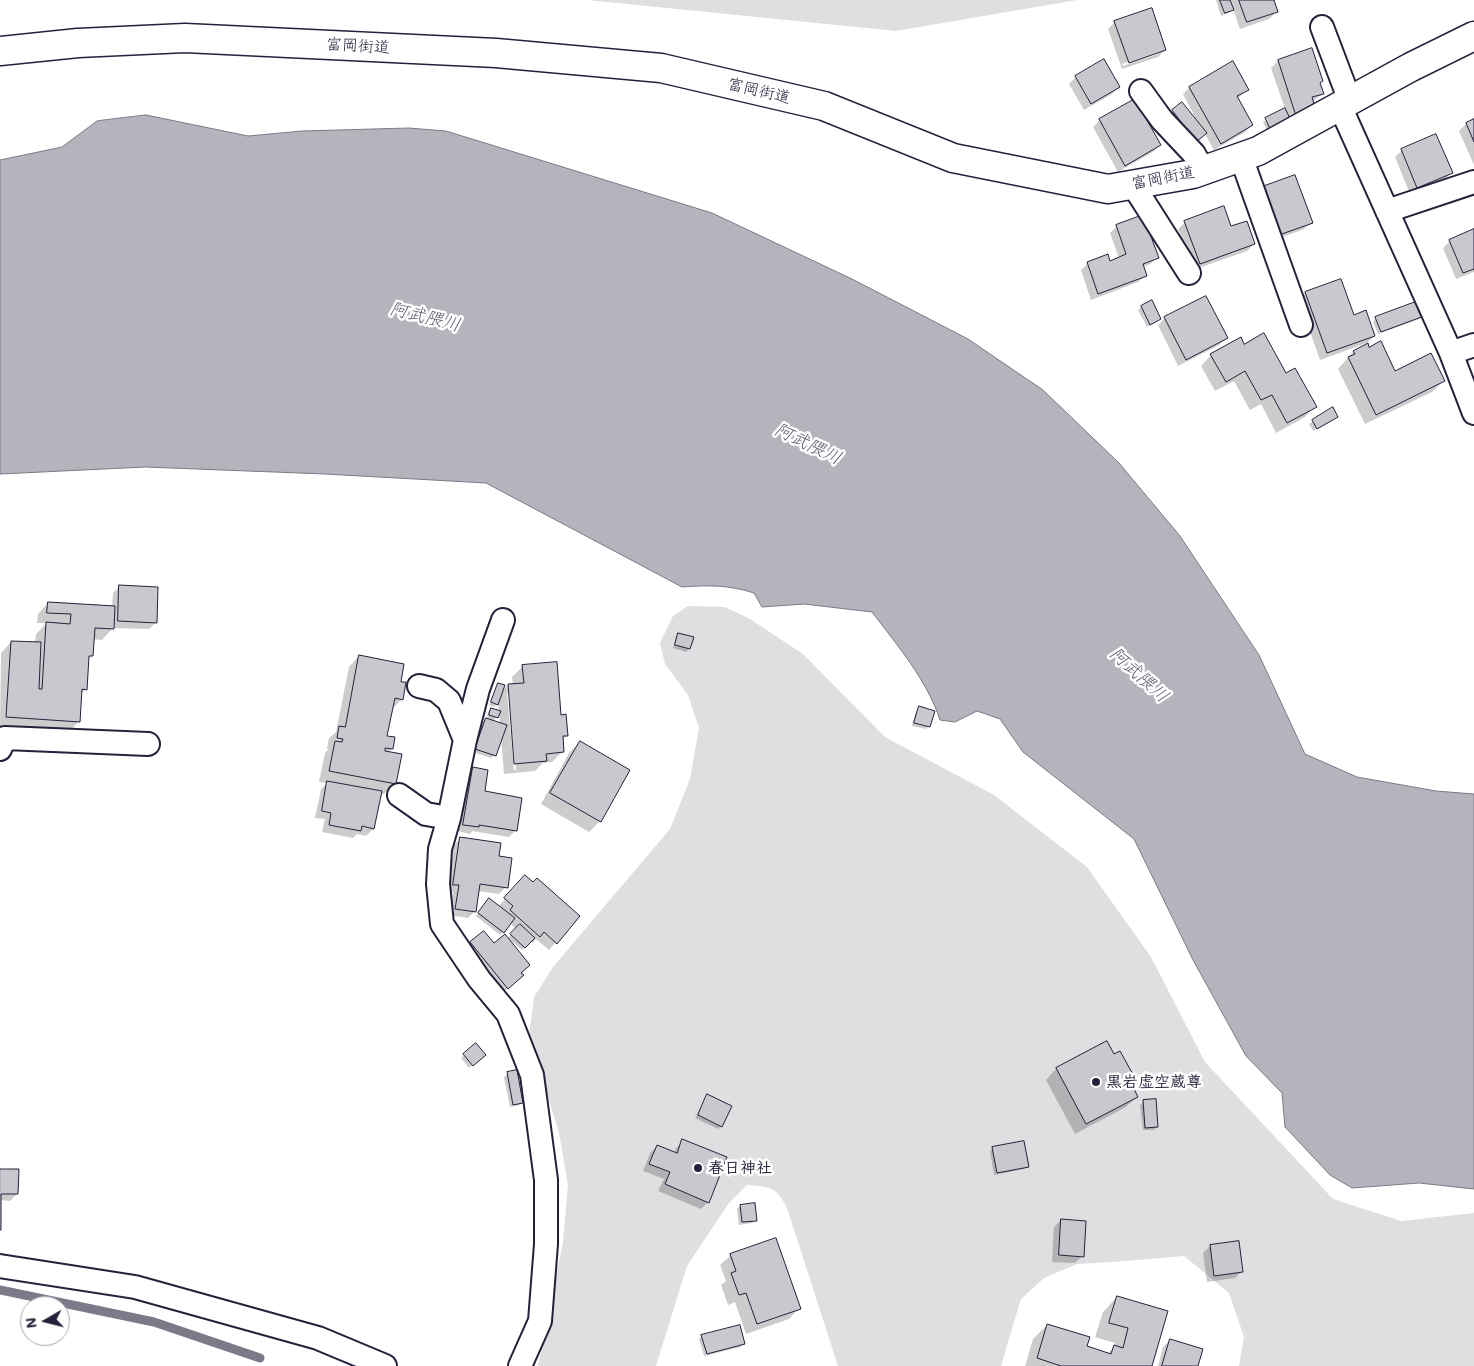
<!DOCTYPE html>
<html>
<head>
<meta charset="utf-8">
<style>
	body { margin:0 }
	#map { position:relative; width:1474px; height:1366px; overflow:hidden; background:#fff; font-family:Mali,sans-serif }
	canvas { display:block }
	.north { position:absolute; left:20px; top:1296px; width:50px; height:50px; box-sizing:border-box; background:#fff; border:1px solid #a7a7b1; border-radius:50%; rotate:262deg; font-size:14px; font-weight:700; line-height:20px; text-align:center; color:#22223b }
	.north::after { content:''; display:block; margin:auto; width:18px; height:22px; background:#22223b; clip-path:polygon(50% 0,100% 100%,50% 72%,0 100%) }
</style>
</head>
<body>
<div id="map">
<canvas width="1474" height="1366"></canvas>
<div class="north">N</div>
</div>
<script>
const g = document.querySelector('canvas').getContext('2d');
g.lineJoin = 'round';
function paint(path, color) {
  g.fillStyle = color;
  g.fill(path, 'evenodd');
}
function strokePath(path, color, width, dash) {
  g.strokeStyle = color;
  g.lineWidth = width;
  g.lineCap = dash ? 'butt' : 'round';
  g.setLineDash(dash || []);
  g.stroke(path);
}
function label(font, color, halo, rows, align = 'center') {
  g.font = font + ' Mali,"Klee One",sans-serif';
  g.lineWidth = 5;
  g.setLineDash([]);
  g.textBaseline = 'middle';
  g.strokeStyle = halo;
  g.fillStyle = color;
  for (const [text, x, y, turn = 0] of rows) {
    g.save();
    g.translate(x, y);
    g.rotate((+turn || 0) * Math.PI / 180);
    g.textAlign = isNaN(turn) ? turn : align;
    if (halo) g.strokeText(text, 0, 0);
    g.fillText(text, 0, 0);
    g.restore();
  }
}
const green = new Path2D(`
	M587 0H1077L896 31Z
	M688 606 725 607 750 619 803 654 885 737 994 795 1087 867 1151 957 1205 1062 1333 1199 1401 1221 1474 1213V1366H1239L1244 1337 1229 1293 1184 1256 1113 1262 1077 1264 1044 1278 1021 1299 1001 1366H838L787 1208C776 1186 770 1187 747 1185L729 1203 687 1266 656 1366H538L563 1242 568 1185 559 1133 529 1036 534 997 553 967 670 829 690 779 699 728 688 695 665 664 660 643 673 616Z`);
const water = new Path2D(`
	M146 115 248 136 302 131 409 128 446 131 712 213 852 279 968 339 1043 390 1119 463 1180 536 1259 655 1305 754 1357 777 1436 791 1474 794V1189L1419 1183 1352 1188 1330 1175 1285 1127 1282 1093 1246 1056 1193 960 1134 839 1023 752 1000 719 977 711 955 722 940 720C927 680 897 645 872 612L804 604 762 607 754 593C730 585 708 585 682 587L486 483 325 474 145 467 0 474V160L62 147 97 121Z`);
const shadow = new Path2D(`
	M1216 0H1272L1276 12 1269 19 1240 29 1233 9 1229 13 1221 16Z
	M1115 22 1165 50 1158 57 1122 69 1108 29ZM1158 51V54L1123 66 1122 64Z
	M1278 61 1319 84 1322 94 1270 137 1263 122 1285 109 1271 68Z
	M1076 77 1119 87 1112 94 1084 110 1069 84Z
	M1189 88 1247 90 1237 99 1252 125 1245 132 1214 150 1205 134 1193 144 1169 114 1182 104 1196 122 1197 121 1183 94Z
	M1100 120 1160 145 1153 152 1118 172 1093 127Z
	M1474 121V165L1459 131 1466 124Z
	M1402 150 1452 172 1445 179 1410 194 1395 157Z
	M1255 195 1311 222 1304 229 1272 241Z
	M1185 222 1230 228 1254 244 1247 251 1193 270 1178 229Z
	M1117 226 1157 257 1150 264 1143 267 1145 275 1138 282 1091 300 1081 270 1088 263 1109 262 1119 258 1110 233Z
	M1474 230V272L1456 279 1443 248 1450 241Z
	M1305 293 1353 316 1374 336 1367 343 1320 360 1299 300Z
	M1141 307 1159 319 1147 327 1138 310Z
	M1425 315 1422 318 1378 334 1373 322 1376 318Z
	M1165 318 1226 338 1219 345 1178 366 1158 325Z
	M1244 345 1285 374 1315 406 1305 417 1276 433 1261 404 1250 410 1234 381 1215 391 1201 366 1211 355Z
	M1369 348 1394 372 1443 381 1432 392 1365 424 1338 369 1353 352Z
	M1332 409 1333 420 1313 431 1309 424Z
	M120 586 156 622 149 629 113 628 102 640 93 639 91 656 87 660 86 689 81 694 79 721 69 732 0 728 1 653 11 642 35 643 36 634 47 623H37L38 614 48 603 112 607 113 593Z
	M679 634 689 649 686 652 673 648 676 637Z
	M359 656 399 683 402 699 391 710 386 737 392 749 388 753 395 784 384 794H380L373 829 366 836 357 834 353 838 322 832 325 819 315 818 321 789 327 783 319 782 325 753 329 749H327L329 738 336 732 349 667Z
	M523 666 560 716 567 735 562 740 563 751 552 762 543 763 535 771 504 774 501 737 495 755 491 758 473 752 483 722 487 718 488 712 491 709 497 717 493 721 500 724 498 703 494 707 489 705 496 687 499 684 501 692 508 685H513L512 677ZM507 693H510L516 770H514Z
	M919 708 929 726 926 729 912 726 916 711Z
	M580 742 600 821 589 832 541 804 569 753Z
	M473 769 483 792 516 830 509 837 472 831 470 834 457 831 466 776Z
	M461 838 498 857 506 887 499 894 478 891 475 911 468 918 449 915 453 892 447 891 454 845Z
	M518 884 578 916 549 950 536 939 532 943 530 941 522 950 509 939 508 940 520 973 515 982 500 995 464 950 471 943 494 945 507 939 516 929 510 923 500 935 476 916 486 903 498 907Z
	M1106 1042 1113 1056 1133 1078 1129 1082 1137 1096 1126 1107 1075 1134 1046 1080 1056 1069Z
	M476 1045 481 1058 469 1068 461 1058Z
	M508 1074 522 1102 519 1105 510 1107 504 1077Z
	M708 1096 721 1126 718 1129 695 1118Z
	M1143 1102 1157 1126 1154 1130H1143L1140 1105Z
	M683 1141 708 1202 701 1209 658 1191 664 1179 643 1171 650 1153 657 1146 674 1153 676 1148Z
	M993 1148 1027 1166 1024 1169 994 1175 990 1151Z
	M0 1170 17 1194 10 1201 0 1200Z
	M740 1206 756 1220 752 1223 739 1225 737 1209Z
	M1061 1220 1082 1256 1075 1263 1052 1262 1054 1227Z
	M1210 1246 1242 1271 1235 1278 1207 1282 1203 1253Z
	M731 1255 799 1308 789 1319 746 1334 735 1302 728 1305 721 1285 726 1281 720 1265Z
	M1117 1297 1151 1366H1025L1033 1339 1047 1325 1086 1347 1107 1354 1113 1348 1115 1343 1095 1337 1103 1312Z
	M702 1336 744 1343 741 1347 704 1356 699 1339Z
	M1170 1340 1197 1366H1158L1163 1347Z`);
const stream = new Path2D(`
	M0 1290 154 1322 260 1358`);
const building = new Path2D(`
	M1220 0H1230L1234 10 1225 13Z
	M1239 0H1274L1278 12 1247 22Z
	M1152 8 1166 50 1129 63 1114 21Z
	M1312 48 1323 81 1320 83 1324 94 1312 97 1316 110 1296 116 1278 60Z
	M1104 59 1120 87 1091 104 1075 76Z
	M1233 61 1249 90 1237 96 1253 125 1221 144 1189 87Z
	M1135 99 1161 145 1125 166 1099 119Z
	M1182 102 1207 133 1196 142 1172 110Z
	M1285 108 1293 125 1273 135 1265 118Z
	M1474 119V142L1466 123Z
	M1436 134 1453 173 1417 188 1401 149Z
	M1295 175 1313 223 1279 235 1262 187Z
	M1224 206 1231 226 1247 221 1255 244 1200 264 1184 221Z
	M1143 215 1159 258 1143 264 1147 276 1098 294 1087 262 1108 254 1110 261 1126 254 1116 225Z
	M1474 229V269L1463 273 1449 240Z
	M1341 279 1354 315 1366 310 1375 336 1327 353 1305 292Z
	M1206 296 1228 338 1186 360 1164 317Z
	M1152 300 1161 319 1150 325 1141 306Z
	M1421 300 1427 315 1381 332 1375 317Z
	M1264 333 1286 373 1295 368 1317 407 1287 423 1272 395 1261 400 1245 371 1226 382 1210 354 1241 337 1244 344Z
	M1381 341 1395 371 1431 353 1445 381 1376 415 1348 357 1355 354 1353 351 1368 343 1369 347Z
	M1333 407 1338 417 1317 429 1312 420Z
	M119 585 158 587 157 623 118 621Z
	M48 602 115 606 114 629 95 628 93 656H89L87 690 82 689 80 722 6 717 11 641 41 642 39 689H42L46 622 70 624 71 614 47 613Z
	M678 633 694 637 690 649 675 645Z
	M359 655 404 664 401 682H406L403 700 395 698 387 736 395 737 393 749 385 748V751L402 754 396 784 329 771 335 741 342 742 343 739 337 738 339 726 345 727Z
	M557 662 561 715 566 714 568 736H563L564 752 546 754 547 761 514 764 508 684 524 683 522 665Z
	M498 683 505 685 498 705 491 702Z
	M919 706 935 711 930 727 914 723Z
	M491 708 501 711 498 718 489 715Z
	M486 718 507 725 496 756 475 749Z
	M580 741 630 770 601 822 550 793Z
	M473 767 488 770 485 791 522 798 517 831 479 825V827L463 825Z
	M327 781 382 791 374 829 362 826 361 831 329 825 331 813 322 811Z
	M460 837 501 843 499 856 512 858 508 888 480 884 476 912 455 909 459 885H453Z
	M525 875 533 882 537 878 580 916 557 944 544 932 540 937 510 910 513 906 504 898Z
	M489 898 515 918 504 933 478 913Z
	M520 924 535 938 525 948 510 934Z
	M484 931 494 943 505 934 530 965 521 973 524 975 508 989 470 942Z
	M1107 1041 1114 1054 1120 1051 1135 1078 1130 1081 1138 1097 1086 1124 1056 1068Z
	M476 1043 486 1055 473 1066 463 1054Z
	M517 1070 523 1103 513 1105 507 1072Z
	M707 1094 732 1106 722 1127 698 1115Z
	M1156 1099 1158 1127 1145 1128 1143 1100Z
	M682 1139 727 1157 709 1203 665 1184 670 1172 649 1164 657 1145 677 1153Z
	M1024 1141 1029 1167 997 1173 992 1147Z
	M0 1169H19L18 1194H1V1230H0Z
	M755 1203 757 1221 742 1222 740 1205Z
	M1061 1219 1086 1221 1084 1257 1059 1255Z
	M776 1238 801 1309 757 1324 746 1293 739 1295 731 1273 736 1271 730 1254Z
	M1239 1241 1243 1272 1214 1276 1210 1245Z
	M1117 1296 1168 1311 1152 1366H1061L1037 1358 1047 1324 1090 1337 1087 1346 1111 1354 1114 1345 1123 1348 1128 1328 1109 1323Z
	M740 1325 745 1344 707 1354 701 1335Z
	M1170 1339 1203 1349 1198 1366H1162Z`);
const street = new Path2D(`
	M1322 27 1350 101
	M1141 91 1162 120 1194 154 1203 170
	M1340 106 1451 353 1474 413
	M1241 157 1301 325
	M1133 185 1189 273
	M1387 211 1474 182
	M1451 353 1474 345
	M503 620 478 689 465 740 449 818 440 849 438 884 442 924 479 979 508 1014 532 1075 546 1180V1244L540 1321 520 1366
	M419 686 436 690 449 701 465 740
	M0 749 5 738 148 744
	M399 795 426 814 449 818
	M0 1266 135 1287 318 1338 385 1366`);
const secondary = new Path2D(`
	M0 51 78 43 185 38 496 53 661 68 824 106 953 158 1108 189 1193 174 1258 151 1411 67 1474 36`);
const markers = [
	[1096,1082,5,"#22223b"],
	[698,1168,5,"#22223b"]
];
const streetNames = [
	["富岡街道",358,46,3],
	["富岡街道",759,91,13],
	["富岡街道",1163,178,-11]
];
const poiNames = [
	["黒岩虚空蔵尊",1106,1082],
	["春日神社",708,1168]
];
const waterNames = [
	["阿武隈川",425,317,14],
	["阿武隈川",808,444,26],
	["阿武隈川",1139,675,42]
];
paint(green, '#dfdfe2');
paint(water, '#b4b4bc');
strokePath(water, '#7a7a88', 1);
paint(shadow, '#0003');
strokePath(stream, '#7a7a88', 9);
paint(building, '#c8c8cf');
strokePath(building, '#22223b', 1);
strokePath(street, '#22223b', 26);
strokePath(secondary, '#22223b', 31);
strokePath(street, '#fff', 22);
strokePath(secondary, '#fff', 28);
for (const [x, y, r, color] of markers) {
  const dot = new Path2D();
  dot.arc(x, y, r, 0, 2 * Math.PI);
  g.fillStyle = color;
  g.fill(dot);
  strokePath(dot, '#fff', 2);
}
label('16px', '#22223b', '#fff', streetNames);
label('bold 16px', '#22223b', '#fff', poiNames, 'left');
label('italic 18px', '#5c5c6f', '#fff', waterNames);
</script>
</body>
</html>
